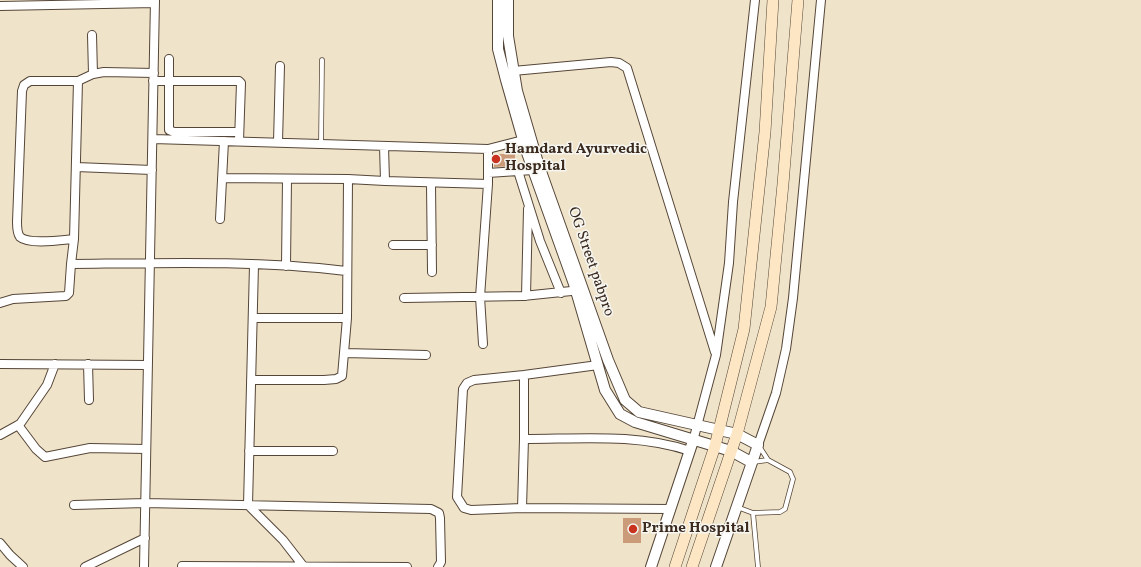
<!DOCTYPE html>
<html>
<head>
<meta charset="utf-8">
<style>
	body { margin:0 }
	canvas { display:block; background:#efe4c9 }
</style>
</head>
<body>
<canvas width="1141" height="567"></canvas>
<script>
const g = document.querySelector('canvas').getContext('2d');
g.lineJoin = 'round';
function paint(path, color) {
  g.fillStyle = color;
  g.fill(path, 'evenodd');
}
function strokePath(path, color, width, dash) {
  g.strokeStyle = color;
  g.lineWidth = width;
  g.lineCap = dash ? 'butt' : 'round';
  g.setLineDash(dash || []);
  g.stroke(path);
}
function label(font, color, halo, rows, align = 'center') {
  g.font = font + ' Vollkorn,serif';
  g.lineWidth = 3;
  g.setLineDash([]);
  g.textBaseline = 'middle';
  g.strokeStyle = halo;
  g.fillStyle = color;
  for (const [text, x, y, turn = 0] of rows) {
    g.save();
    g.translate(x, y);
    g.rotate((+turn || 0) * Math.PI / 180);
    g.textAlign = isNaN(turn) ? turn : align;
    if (halo) g.strokeText(text, 0, 0);
    g.fillText(text, 0, 0);
    g.restore();
  }
}
const building = new Path2D(`
	M505 152H515V166L494 167V154H505Z
	M623 518H641V543H623Z`);
const service = new Path2D(`
	M321 144 322 60
	M753 462 768 460
	M737 507 753 513 758 567
	M753 513 780 512 785 509 793 479 790 472 768 460 759 446`);
const minor = new Path2D(`
	M0 6 155 3
	M92 35 93 74
	M169 59V130L174 132H239
	M513 71 611 62 619 63 627 68 715 352
	M154 73 104 72 93 74 78 81H30L24 85 22 91 17 222C17 226 17 233 20 237 29 245 62 240 74 239L71 264C163 263 256 260 346 271
	M153 81H239L241 83 239 141
	M153 139 488 149 523 140
	M278 142 280 66
	M76 167 152 170
	M518 171 540 241 561 293
	M488 173 533 170
	M222 178 348 179 347 318 342 376 336 379 324 380H251
	M348 179 385 181 384 146
	M385 181 488 184V149
	M431 184 432 272
	M220 219 224 141
	M74 239 78 81
	M393 245H432
	M254 265 248 505 283 540 304 567
	M286 266 287 179
	M526 296 528 209
	M404 298 523 296 581 290
	M0 303 13 299 66 296 69 293 71 264
	M253 318H347
	M483 344 480 297 488 184
	M345 353 426 355
	M0 364 148 365
	M88 364 89 400
	M598 365 524 375V439C580 439 637 433 690 451
	M524 375 474 380 467 383 463 389 457 497 464 508 471 510 522 508 671 509
	M18 425 36 449 45 457 90 448 146 449
	M0 435 20 424 47 385 55 364
	M693 441 716 355 729 263 733 202 755 0
	M758 445 776 393 786 349 793 298 821 0
	M249 451H333
	M74 505 145 503 431 509 439 513 440 518 441 562 438 567
	M522 508 524 439
	M0 543 10 555 23 567
	M182 566 407 567
	M85 567 145 538
	M144 567 155 0`);
const tertiary = new Path2D(`
	M498 0V49L506 80 526 150 574 284 605 390 620 414 635 422 731 451 751 462
	M508 0V36L517 91 538 163 608 360 625 400 639 412 737 434 758 445 716 567
	M651 567 693 441`);
const secondary = new Path2D(`
	M675 567 715 446 744 329 765 132 773 0
	M692 567 737 434 771 307 783 184 798 0`);
const markers = [
	[496,159,5,"#c8321e"],
	[633,529,5,"#c8321e"]
];
const poiNames = [
	["Hamdard Ayurvedic",505,150],
	["Hospital",505,167],
	["Prime Hospital",642,529]
];
const streetNames = [
	["OG Street pabpro",590,262,71]
];
paint(building, '#cb9b79');
strokePath(service, '#564638', 5.5);
strokePath(minor, '#564638', 10);
strokePath(tertiary, '#564638', 12);
strokePath(secondary, '#564638', 12);
strokePath(service, '#fff', 4);
strokePath(minor, '#fff', 8);
strokePath(tertiary, '#fff', 10);
strokePath(secondary, '#fce6c4', 11);
for (const [x, y, r, color] of markers) {
  const dot = new Path2D();
  dot.arc(x, y, r, 0, 2 * Math.PI);
  g.fillStyle = color;
  g.fill(dot);
  strokePath(dot, '#f6f6f2', 1.5);
}
label('bold 15px', '#3b2a1e', '#f6f6f2', poiNames, 'left');
label('15px', '#3b2a1e', '#f6f6f2', streetNames);
</script>
</body>
</html>
